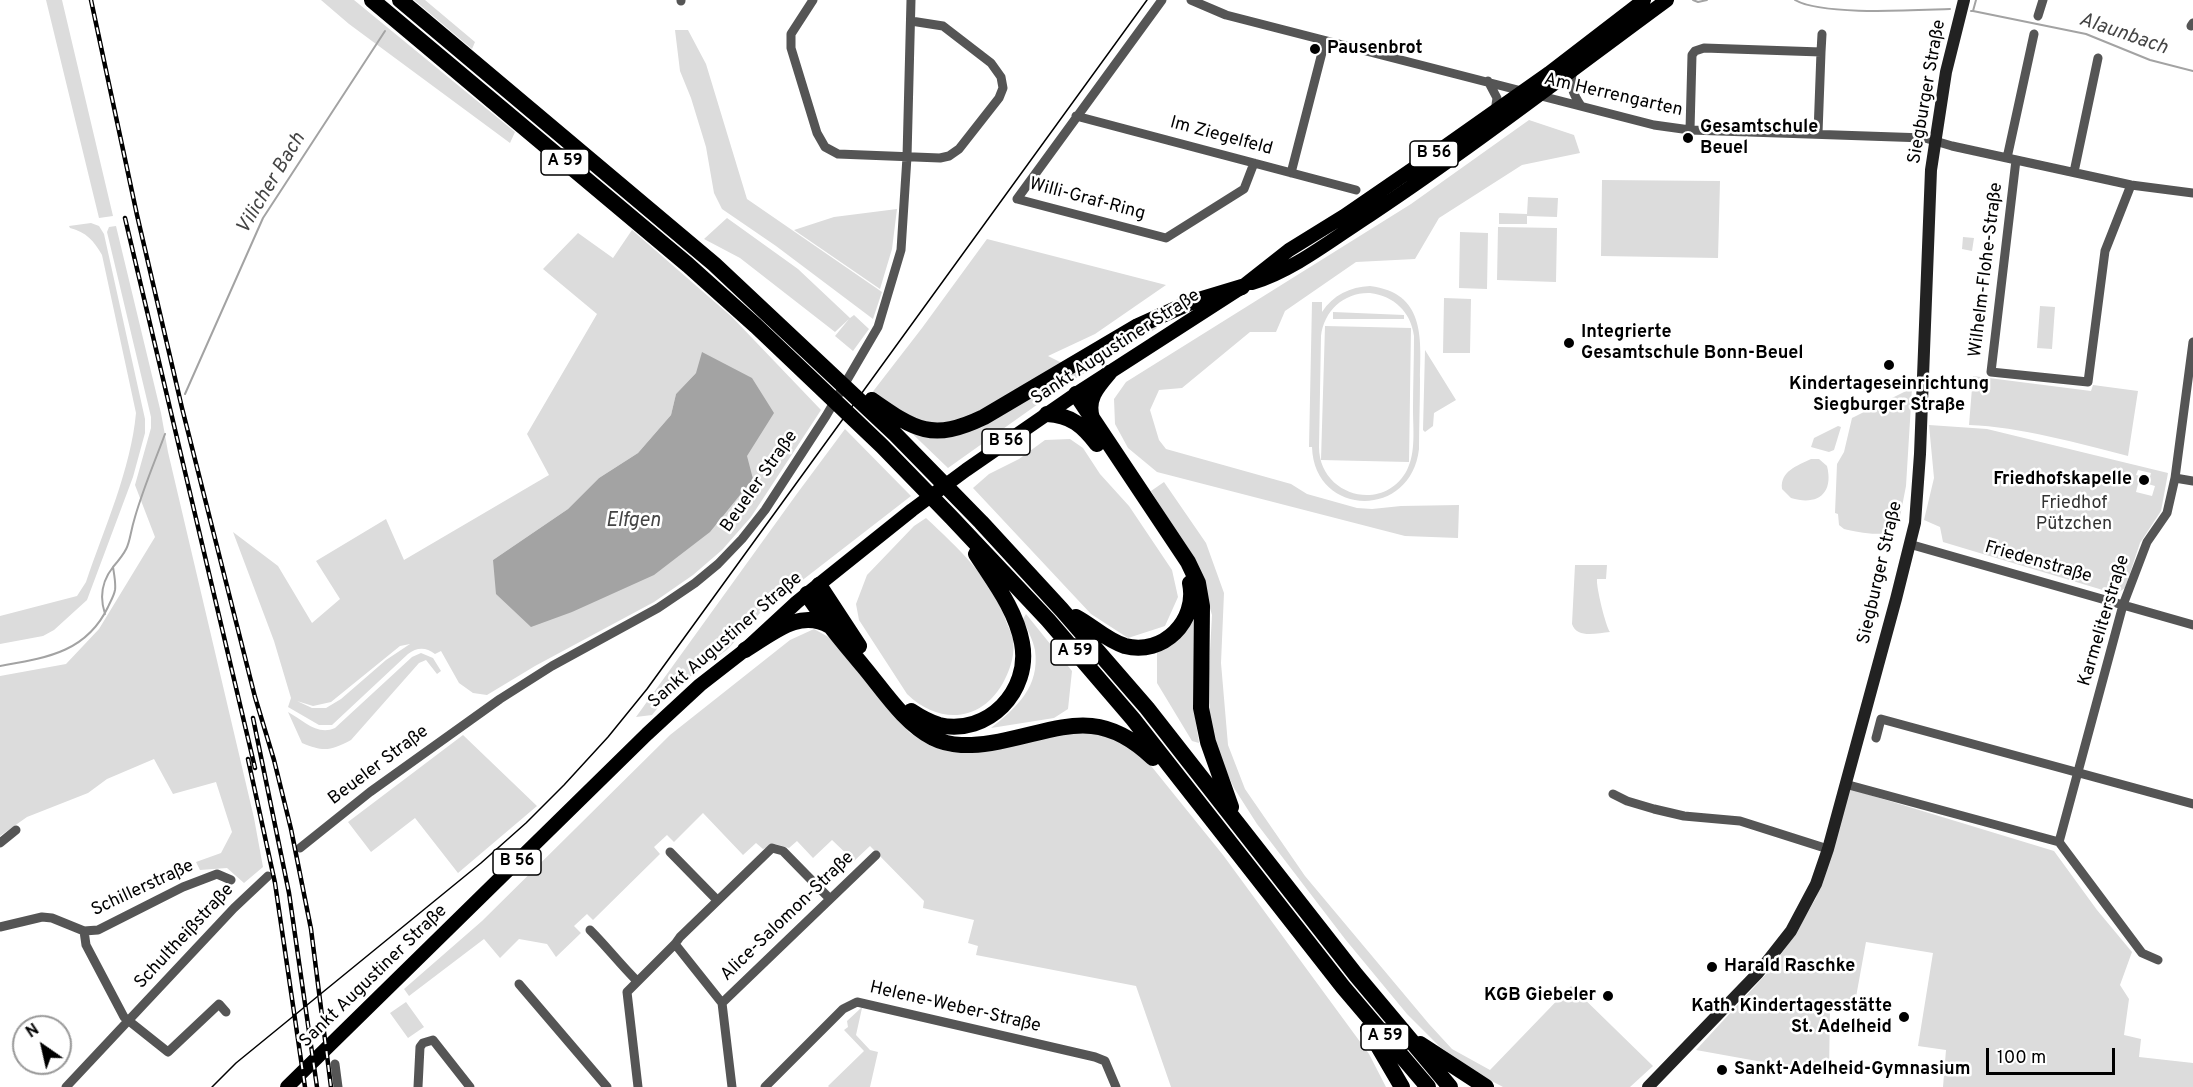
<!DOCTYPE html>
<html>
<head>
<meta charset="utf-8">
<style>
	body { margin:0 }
	#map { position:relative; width:2193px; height:1087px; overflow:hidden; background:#fff; font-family:Overpass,sans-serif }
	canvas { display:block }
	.north { position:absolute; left:12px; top:1015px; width:60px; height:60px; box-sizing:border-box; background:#fff; border:2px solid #999; border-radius:50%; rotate:326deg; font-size:16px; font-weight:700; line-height:24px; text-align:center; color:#000 }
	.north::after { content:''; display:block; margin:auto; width:21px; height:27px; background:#000; clip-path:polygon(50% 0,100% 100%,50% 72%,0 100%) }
	.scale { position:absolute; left:1986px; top:1048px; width:129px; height:27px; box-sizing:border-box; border:3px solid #000; border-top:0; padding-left:8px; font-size:18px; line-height:21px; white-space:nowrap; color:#000; -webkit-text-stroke:4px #fff; paint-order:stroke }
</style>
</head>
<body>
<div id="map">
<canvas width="2193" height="1087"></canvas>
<div class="north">N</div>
<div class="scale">100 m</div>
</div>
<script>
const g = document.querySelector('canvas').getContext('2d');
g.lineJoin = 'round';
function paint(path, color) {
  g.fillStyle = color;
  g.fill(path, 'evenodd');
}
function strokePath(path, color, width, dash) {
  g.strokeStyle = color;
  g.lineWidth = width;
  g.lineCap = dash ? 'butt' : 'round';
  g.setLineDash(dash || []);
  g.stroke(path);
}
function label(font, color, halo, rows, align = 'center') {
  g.font = font + ' Overpass,sans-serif';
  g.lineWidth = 5;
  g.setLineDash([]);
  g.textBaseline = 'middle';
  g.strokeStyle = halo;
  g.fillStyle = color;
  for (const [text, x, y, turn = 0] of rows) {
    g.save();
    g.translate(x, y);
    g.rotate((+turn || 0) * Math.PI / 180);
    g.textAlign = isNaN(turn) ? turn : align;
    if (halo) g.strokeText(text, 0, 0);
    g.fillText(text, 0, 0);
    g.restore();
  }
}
const green = new Path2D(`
	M46 0H62L113 216 99 218Z
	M321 0H354L515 132 510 143 349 24Z
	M414 0H425L475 42 472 49Z
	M675 30H688L706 64 747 199 882 292 873 319 776 246 722 209 714 193 706 147 691 98 680 71Z
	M1529 120 1574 135 1580 153 1522 165 1439 218 1415 259 1356 262 1285 311 1276 332H1250L1182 388 1159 390 1150 410 1159 440 1166 449 1291 484 1307 494 1357 508 1372 509 1401 506 1459 505 1458 538 1405 536 1157 472 1128 448 1115 424 1114 399 1126 382 1411 204Z
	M1602 180 1720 181 1718 258 1601 256Z
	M1528 197 1558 198 1557 217 1527 216V224H1499V213L1527 214Z
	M897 209 892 249 880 289 794 230 834 217Z
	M727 218 798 269 850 318 854 315 869 329 853 351 835 336 849 319 835 332 740 258 704 239Z
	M91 223 99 226 104 234 145 419V433L133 477 87 600 54 630 43 636 0 644V616L77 596 86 582C104 529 131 469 136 413L102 255C94 241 86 232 70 228L69 226Z
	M116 226 161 413 168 452 254 818 263 867 244 883 227 868 200 870 196 862 221 853 232 832 216 782 173 794 154 759 107 779 88 793 27 817 0 836V676L66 664 99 629 155 537 135 485 151 428V417L107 232 109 227Z
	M1498 227 1557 228 1556 282 1497 280Z
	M632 230 732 317 821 410 751 517 722 550 693 575 654 602 535 666 487 695 473 693 459 683 441 651 435 654C426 647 417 647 408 654L332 725H319L288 707 291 698 274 641 233 532 278 566 312 623 340 599 316 561 386 519 404 560 549 475 527 434 597 314 543 269 578 233 613 258ZM696 373 572 612 493 560 568 509 599 478 638 453 671 415 676 394ZM410 644 386 660 341 699 326 708H312L297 701 313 706 331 702 400 646Z
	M1460 232 1488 233 1487 289 1459 288Z
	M1963 237 1974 238 1972 251 1962 249Z
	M987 239 1166 285 1095 334 1048 356 1074 369 1153 323 1157 328 1062 387 948 468 871 394 922 328Z
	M1370 286C1425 293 1421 337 1420 379 1420 403 1419 426 1419 449 1411 520 1314 517 1312 447H1309L1312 302H1322V312C1333 295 1350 287 1370 286ZM1370 293C1394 296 1411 312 1414 336 1414 361 1413 385 1413 410 1413 429 1416 452 1407 470 1384 514 1319 496 1319 447L1321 336C1324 310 1345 292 1370 293Z
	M1444 298 1471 299 1470 353H1443Z
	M2040 306 2055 307 2052 349 2037 348Z
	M1333 312 1404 315V319H1333Z
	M1325 326 1411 328 1409 462 1321 460Z
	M1425 350 1456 400 1434 413 1433 426 1425 432 1423 430Z
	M1973 376 2091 391 2093 385 2138 391 2128 456C2078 443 2020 427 1969 425Z
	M1912 388 1906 486 1898 527C1888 539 1857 532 1844 529L1839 525 1838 514 1835 513 1837 464 1844 452 1852 418Z
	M1929 425 1987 429 2168 473 2161 511 2140 543 2125 588 2116 594 1943 542 1940 527 1924 520 1934 478ZM2138 470 2151 473 2148 484 2155 486 2152 496 2136 492 2140 476 2136 475Z
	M1838 426 1841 427 1834 450 1829 452 1811 447 1814 438Z
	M845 429 911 496 760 613 728 649 672 690 652 715 636 717 796 495Z
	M1070 439 1083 448 1100 474 1129 506 1172 570 1178 597 1165 626 1128 638 1091 614 973 488 989 474 1019 459 1045 440Z
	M1811 459H1819L1827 466C1834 494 1817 506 1791 498L1782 489C1780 471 1797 466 1811 459Z
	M1164 482 1206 543 1224 593 1221 663 1228 745 1245 789 1305 876 1429 1024 1452 1049 1490 1070 1571 986 1653 1066 1630 1087H1503L1484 1077 1440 1047 1407 1014 1345 939 1257 824 1234 788 1213 743 1210 719 1208 687 1212 615 1199 571 1151 491Z
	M926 518C958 548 989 576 1005 618 1007 625 1012 633 1013 640 1015 654 1011 667 1005 679 984 722 940 726 907 694L859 620 856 604 867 575 914 526Z
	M1575 565H1607L1606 579H1597C1596 587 1606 627 1610 632 1597 633 1577 639 1572 624Z
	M1195 613 1193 705 1199 743 1192 741 1157 683V650Z
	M1026 614 1072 671 1068 709 1054 718 991 728C1017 707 1040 687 1035 650 1033 640 1027 629 1023 619Z
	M814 629 832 639 889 709 910 733 931 746 951 752 1068 728 1104 732 1135 746 1223 855 1369 1054 1386 1087H1171L1136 986 976 955 978 946 968 943 974 920 923 908 924 901 870 846 854 861 832 840 813 858 797 841 789 848 775 844 763 849 756 843 743 855 703 813 674 842 667 835 654 847 660 854 593 920 587 914 574 926 581 933 556 957 547 944 519 939 500 958 484 939 409 996 404 989 482 921 670 735 790 640Z
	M421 653 433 658 441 671 437 674 426 660 419 663 351 740C330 751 324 752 302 743L288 712C303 720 317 736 335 728L412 657Z
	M463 735 537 806 458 873 415 818 371 852 348 822Z
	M1850 789 2054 851 2097 910 2132 952 2120 985 2129 999 2124 1035 2141 1039 2139 1057 2193 1063V1087H1943L1946 1050 1918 1046 1933 953 1866 942 1854 1008 1830 1006 1829 1074 1696 1050 1769 971 1794 936 1816 898Z
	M406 1002 424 1027 408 1038 390 1013Z
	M861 1008H862L856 1035 870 1050 878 1052 870 1087H829L828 1086 864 1051 844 1030 848 1027 847 1021Z`);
const water = new Path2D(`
	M702 352 752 378 774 413 747 456 753 479 710 532 654 575 572 612 531 627 496 594 493 560 568 509 599 478 638 453 671 415 676 394 696 373Z`);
const stream = new Path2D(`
	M1693 0 1698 2 1707 0
	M1795 0C1822 16 1916 10 1950 9
	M1971 11H1973L1976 0
	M1973 11 2086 34 2150 60 2193 71
	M185 394 263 218 385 31
	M105 614C99 596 102 581 113 567
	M0 666C45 658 86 653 108 607 110 602 114 596 115 590 116 583 114 574 113 567 133 544 127 543 135 517 143 489 155 461 165 434`);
const minor = new Path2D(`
	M813 0 791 34V48L817 133 825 147 838 154 940 158 949 156 959 149 999 98 1003 88 1001 77 991 63 943 26 911 21
	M1162 0 1017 199 1166 238 1244 189 1254 163
	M1191 0 1226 15 1654 125 1690 130 1925 138 1952 146 2131 185 2193 193
	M681 1V0
	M2038 16 2043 0
	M2191 26 2193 23
	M1574 69C1568 83 1573 94 1581 106
	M1488 81 1497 98 1495 112
	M1076 116 1356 190
	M1690 130 1692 55 1695 51 1704 48 1821 52 1822 34
	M1818 133 1821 52
	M2007 158 2034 34
	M2016 160 1991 372 2088 382 2105 251 2131 185
	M2074 172 2098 58
	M1291 173 1325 41
	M2175 478 2193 481
	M1909 544 2193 625
	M1876 738 1881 719 2193 804
	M1845 784 2059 842 2142 953 2158 960
	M1613 794 1627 801 1654 809 1684 816 1740 821 1828 849
	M2059 842 2123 605 2147 542 2167 513 2175 478 2193 342
	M0 843 16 830
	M300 848 370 792 500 699 552 666 658 608 695 583 718 564 742 539 765 510 826 416 878 327 901 250 907 157 911 0
	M670 852 717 900
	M0 927 42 917 52 918 84 931 98 930 183 887 217 874 231 880
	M590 930C607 947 620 964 637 981
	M84 931 86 945 124 1017 168 1052 219 1004 226 1012
	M675 944 722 1003 732 1087
	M519 984 607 1087
	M722 1003 876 855
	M335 1064 338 1087
	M66 1087 234 908 268 876
	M418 1087 420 1047 423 1043 433 1040 470 1087
	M638 1087 627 992 675 944 680 937 772 848 783 851 830 899
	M765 1087 843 1009 857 1002 1095 1057 1105 1061 1116 1087`);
const secondary = new Path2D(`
	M1648 1087 1758 973 1791 931 1816 884 1828 849 1896 599 1915 523 1920 454 1931 170 1946 72 1964 0`);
const primary = new Path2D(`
	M1252 283C1293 271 1334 238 1370 215 1472 147 1569 72 1667 0
	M287 1087 647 734 700 685 745 650 797 602 912 510 966 470 1076 394 1242 287 1289 250 1344 216 1427 159 1549 73 1644 0`);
const motorway = new Path2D(`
	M372 0 688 265 756 326 882 446 952 518 1048 620 1133 719 1343 987 1428 1087
	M400 0 714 264 895 434 981 522 1062 610 1147 708 1356 975 1450 1087
	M1076 394 1188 562 1198 583 1202 606 1201 708 1208 742 1231 807
	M872 400C915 430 932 442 984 417L1138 326 1189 303 1242 287
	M1047 414C1071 415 1083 426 1097 444
	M1092 418C1086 399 1097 387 1109 373
	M819 585 859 646
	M807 594C824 620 844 643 863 666 884 691 904 723 933 738 951 747 971 746 991 743 1057 732 1096 703 1153 758
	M1076 617C1093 626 1106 640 1125 646 1163 656 1198 621 1190 583
	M745 650C772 634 799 608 830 626
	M911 711C920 717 929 722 939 725 988 736 1031 691 1022 643 1016 610 994 582 976 554
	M1368 1029 1402 1087
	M1420 1044 1486 1087`);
const tram = new Path2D(`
	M212 1087 236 1063 481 863 526 823 564 785 608 737 647 689 1147 0`);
const rail = new Path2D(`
	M91 0 137 215 182 408 255 697 274 760 291 829 311 929 331 1087
	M125 218 255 768
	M253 718 289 893 317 1087
	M248 759 275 883 305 1087`);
const markers = [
	[1315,49,6,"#000"],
	[1688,138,6,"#000"],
	[1569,343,6,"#000"],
	[1889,365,6,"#000"],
	[2144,480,6,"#000"],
	[1712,967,6,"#000"],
	[1608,996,6,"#000"],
	[1904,1017,6,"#000"],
	[1722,1070,6,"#000"]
];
const shields = [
	[1434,154,48],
	[565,162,48],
	[1006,442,48],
	[1075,652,48],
	[517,862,48],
	[1385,1037,48]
];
const shieldNames = [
	["B 56",1434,154],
	["A 59",565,162],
	["B 56",1006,442],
	["A 59",1075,652],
	["B 56",517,862],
	["A 59",1385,1037]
];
const poiNames = [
	["Pausenbrot",1327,49],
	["Gesamtschule",1700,128],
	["Beuel",1700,149],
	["Integrierte",1581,333],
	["Gesamtschule Bonn-Beuel",1581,354],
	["Kindertageseinrichtung",1889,385,"center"],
	["Siegburger Straße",1889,406,"center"],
	["Friedhofskapelle",2132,480,"right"],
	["Harald Raschke",1724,967],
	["KGB Giebeler",1596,996,"right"],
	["Kath. Kindertagesstätte",1892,1007,"right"],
	["St. Adelheid",1892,1028,"right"],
	["Sankt-Adelheid-Gymnasium",1734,1070]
];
const streetNames = [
	["Siegburger Straße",1928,92,-80],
	["Am Herrengarten",1613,96,13],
	["Im Ziegelfeld",1221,137,15],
	["Willi-Graf-Ring",1087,200,15],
	["Wilhelm-Flohe-Straße",1987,270,-83],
	["Sankt Augustiner Straße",1116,348,-33],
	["Beueler Straße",760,482,-55],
	["Friedenstraße",2038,563,16],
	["Siegburger Straße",1881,573,-77],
	["Karmeliterstraße",2105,621,-73],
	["Sankt Augustiner Straße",726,641,-41],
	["Beueler Straße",379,766,-37],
	["Schillerstraße",143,889,-25],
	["Alice-Salomon-Straße",788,917,-44],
	["Schultheißstraße",185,937,-47],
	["Sankt Augustiner Straße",374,977,-44],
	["Helene-Weber-Straße",955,1008,13]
];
const parkNames = [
	["Friedhof",2074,504],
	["Pützchen",2074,525]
];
const waterNames = [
	["Alaunbach",2123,35,19],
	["Vilicher Bach",272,184,-59],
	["Elfgen",633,522]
];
paint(green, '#dcdcdc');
paint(water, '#a3a3a3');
strokePath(stream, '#a3a3a3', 2);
strokePath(minor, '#555', 9);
strokePath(secondary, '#222', 12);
strokePath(primary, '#000', 14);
strokePath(motorway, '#000', 16);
strokePath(tram, '#000', 1.5);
strokePath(rail, '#000', 4.5);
strokePath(rail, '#fff', 2, [7]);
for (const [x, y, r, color] of markers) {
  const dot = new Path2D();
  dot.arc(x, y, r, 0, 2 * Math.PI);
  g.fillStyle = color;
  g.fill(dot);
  strokePath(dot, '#fff', 2);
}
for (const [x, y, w] of shields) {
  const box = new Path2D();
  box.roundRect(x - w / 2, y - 13, w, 26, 4.5);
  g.fillStyle = '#fff';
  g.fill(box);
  strokePath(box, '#000', 1.5);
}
label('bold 16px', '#000', null, shieldNames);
label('bold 18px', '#000', '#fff', poiNames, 'left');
label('18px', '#000', '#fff', streetNames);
label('18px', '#333', '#fff', parkNames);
label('italic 20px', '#444', '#fff', waterNames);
</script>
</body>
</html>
